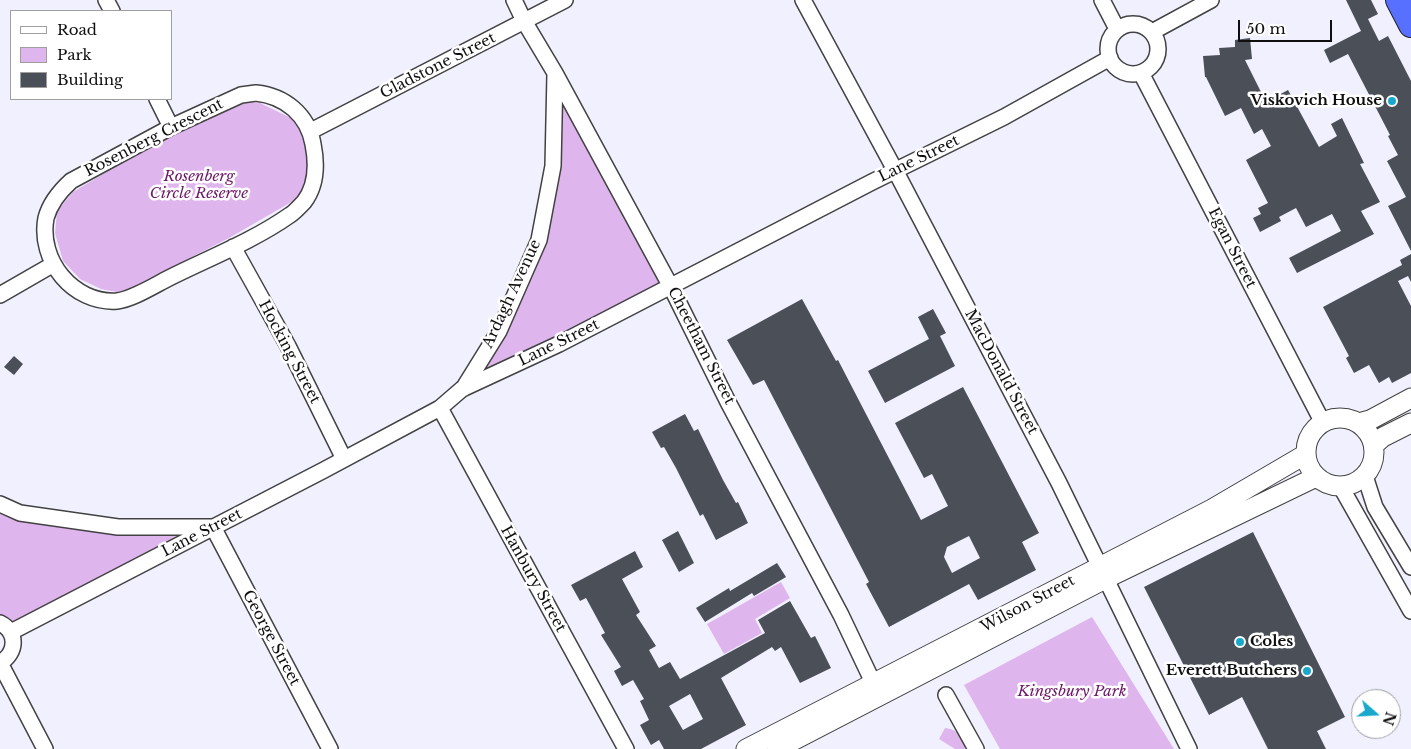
<!DOCTYPE html>
<html>
<head>
<meta charset="utf-8">
<style>
	body { margin:0 }
	#map { position:relative; width:1411px; height:749px; overflow:hidden; background:#f1f0ff; font-family:"Libre Baskerville",serif }
	canvas { display:block }
	.legend { position:absolute; left:10px; top:10px; width:162px; height:90px; box-sizing:border-box; background:#fff; border:1px solid #9f9f9f; margin:0; padding:6px 9px; list-style:none; font-size:15px; color:#0f0f0f }
	.legend li { display:flex; align-items:center; gap:10px; height:25px }
	.legend b { width:25px; border:1px solid #9f9f9f }
	.north { position:absolute; left:1351px; top:689px; width:50px; height:50px; box-sizing:border-box; background:#fff; border:1px solid #9f9f9f; border-radius:50%; rotate:109deg; font-size:14px; font-weight:700; line-height:20px; text-align:center; color:#0f0f0f }
	.north::after { content:''; display:block; margin:auto; width:18px; height:22px; background:#19a7cc; clip-path:polygon(50% 0,100% 100%,50% 72%,0 100%) }
	.scale { position:absolute; left:1238px; top:20px; width:94px; height:22px; box-sizing:border-box; border:2px solid #0f0f0f; border-top:0; padding-left:6px; font-size:15px; line-height:18px; white-space:nowrap; color:#0f0f0f; -webkit-text-stroke:4px #fff; paint-order:stroke }
</style>
</head>
<body>
<div id="map">
<canvas width="1411" height="749"></canvas>
<ul class="legend">
<li><b style="height:6px;background:#fff"></b>Road</li>
<li><b style="height:14px;background:#dfb5ee"></b>Park</li>
<li><b style="height:14px;background:#4a4f58"></b>Building</li>
</ul>
<div class="north">N</div>
<div class="scale">50 m</div>
</div>
<script>
const g = document.querySelector('canvas').getContext('2d');
g.lineJoin = 'round';
function paint(path, color) {
  g.fillStyle = color;
  g.fill(path, 'evenodd');
}
function strokePath(path, color, width, dash) {
  g.strokeStyle = color;
  g.lineWidth = width;
  g.lineCap = dash ? 'butt' : 'round';
  g.setLineDash(dash || []);
  g.stroke(path);
}
function label(font, color, halo, rows, align = 'center') {
  g.font = font + ' "Libre Baskerville",serif';
  g.lineWidth = 5;
  g.setLineDash([]);
  g.textBaseline = 'middle';
  g.strokeStyle = halo;
  g.fillStyle = color;
  for (const [text, x, y, turn = 0] of rows) {
    g.save();
    g.translate(x, y);
    g.rotate((+turn || 0) * Math.PI / 180);
    g.textAlign = isNaN(turn) ? turn : align;
    if (halo) g.strokeText(text, 0, 0);
    g.fillText(text, 0, 0);
    g.restore();
  }
}
const green = new Path2D(`
	M555 73 671 287 462 389 539 240Z
	M242 102 260 103 291 118 304 135 312 164 300 197 229 238 122 293 101 289 80 279 63 261 55 233 57 211 73 192 173 132Z
	M0 508 186 532 0 628Z
	M781 582 790 598 755 619 762 633 724 654 707 624Z
	M1092 617 1174 749H1000L964 685Z
	M945 728C957 729 961 736 966 746L964 749H955L939 739Z`);
const building = new Path2D(`
	M1346 0H1371L1378 14 1368 19 1379 41 1388 36 1411 81V251L1388 206 1406 197 1387 161 1398 155 1388 136 1390 135 1348 54 1330 63 1324 50 1361 31Z
	M1250 38 1252 59 1245 60 1266 102 1288 90 1319 147 1337 136 1331 124 1342 118 1364 163 1360 164 1380 202 1361 211 1374 234 1297 273 1289 258 1341 231 1332 214 1306 227 1296 208 1279 217 1281 221 1260 232 1253 218 1261 214 1258 208 1268 203 1246 160 1271 146 1262 129 1254 134 1241 108 1225 116 1206 77H1205L1203 56 1220 55 1219 48 1235 47V40Z
	M1411 254V282L1408 276 1398 281 1411 306V373L1392 383 1389 377 1379 383 1369 365 1354 373 1346 358 1349 356 1323 307 1402 265 1400 260Z
	M802 299 836 361 838 360 921 520 948 506 932 474 924 478 895 423 963 387 1039 533 1022 542 1036 570 978 600 969 584 889 627 866 584 869 582 764 380 753 385 727 340ZM969 536 980 558 952 573 944 557 947 547Z
	M933 309 946 333 940 336 955 366 885 403 868 371 929 339 918 317Z
	M14 356 23 364 14 375 4 367Z
	M685 414 694 431 698 429 723 480 736 503 738 502 748 523 716 540 703 514 700 516 676 468 664 447 661 448 652 432Z
	M678 531 694 563 679 572 662 540Z
	M1253 532 1345 717 1317 731 1326 749H1268L1242 697 1209 715 1144 587Z
	M635 551 643 567 622 579 640 612 636 615 656 646 649 650 659 668 670 662 680 679 765 633 758 620 790 601 811 638 815 636 831 668 800 683 781 647 775 651 772 647 721 678 746 725 701 749H664L659 740 651 745 640 725 649 720 640 701 644 699 633 680 622 686 614 671 621 667 601 635 605 633 586 598 580 601 571 585ZM690 694 703 719 683 730 669 706Z
	M777 563 786 577 754 596 752 593 705 622 696 608 729 588 730 591Z`);
const minor = new Path2D(`
	M106 0 112 11
	M514 0 524 21 555 73 671 287 728 402 841 615 878 693
	M803 0 895 170 1059 483 1189 749
	M1102 0 1117 29
	M1108 49a25 25 0 1 1 50 0a25 25 0 1 1-50 0Z
	M1152 32 1211 0
	M1141 73 1323 423
	M256 93C285 96 308 115 313 144 317 164 317 185 304 202 300 206 295 212 290 215 253 241 209 258 169 278 155 285 133 299 117 301 73 304 38 260 46 218 50 203 60 191 71 181L171 127 241 95Z
	M157 99 171 127
	M311 131 565 0
	M233 247 288 346 344 459
	M0 295 52 265
	M463 389 499 331 539 240 553 166 555 74
	M440 408 626 749
	M1365 476 1375 507 1411 567
	M1341 487 1411 611
	M0 504 20 513 118 527H213L330 749
	M0 623C18 632 17 653 0 663
	M11 632 324 470 440 408 462 389 559 344 872 182 1004 117 1110 58
	M0 663 45 749
	M946 695 976 749`);
const tertiary = new Path2D(`
	M1306 452a34 34 0 1 1 68 0a34 34 0 1 1-68 0Z
	M1359 423 1370 420 1411 398
	M1374 445 1383 437 1411 423
	M746 749 1212 509 1306 454
	M777 749 1105 579 1316 477`);
const trunk = new Path2D(`
	M1398 0 1411 25`);
const markers = [
	[1392,101,5,"#19a7cc"],
	[1240,642,5,"#19a7cc"],
	[1307,671,5,"#19a7cc"]
];
const streetNames = [
	["Gladstone Street",438,66,-27],
	["Rosenberg Crescent",154,138,-27],
	["Lane Street",919,159,-26],
	["Egan Street",1232,248,63],
	["Ardagh Avenue",512,294,-65],
	["Lane Street",559,343,-26],
	["Cheetham Street",701,346,63],
	["Hocking Street",289,352,62],
	["MacDonald Street",1001,372,62],
	["Lane Street",202,533,-27],
	["Hanbury Street",533,579,61],
	["Wilson Street",1028,604,-28],
	["George Street",271,638,62]
];
const poiNames = [
	["Viskovich House",1382,101],
	["Coles",1250,642,"left"],
	["Everett Butchers",1297,671]
];
const parkNames = [
	["Rosenberg",199,177],
	["Circle Reserve",199,194],
	["Kingsbury Park",1072,692]
];
paint(green, '#dfb5ee');
paint(building, '#4a4f58');
strokePath(minor, '#424242', 18);
strokePath(tertiary, '#424242', 21);
strokePath(trunk, '#202020', 26);
strokePath(minor, '#fff', 15);
strokePath(tertiary, '#fff', 19);
strokePath(trunk, '#5870ff', 24);
for (const [x, y, r, color] of markers) {
  const dot = new Path2D();
  dot.arc(x, y, r, 0, 2 * Math.PI);
  g.fillStyle = color;
  g.fill(dot);
  strokePath(dot, '#fff', 2);
}
label('15px', '#0f0f0f', '#fff', streetNames);
label('bold 15px', '#0f0f0f', '#fff', poiNames, 'right');
label('italic 15px', '#6d1869', '#fff', parkNames);
</script>
</body>
</html>
